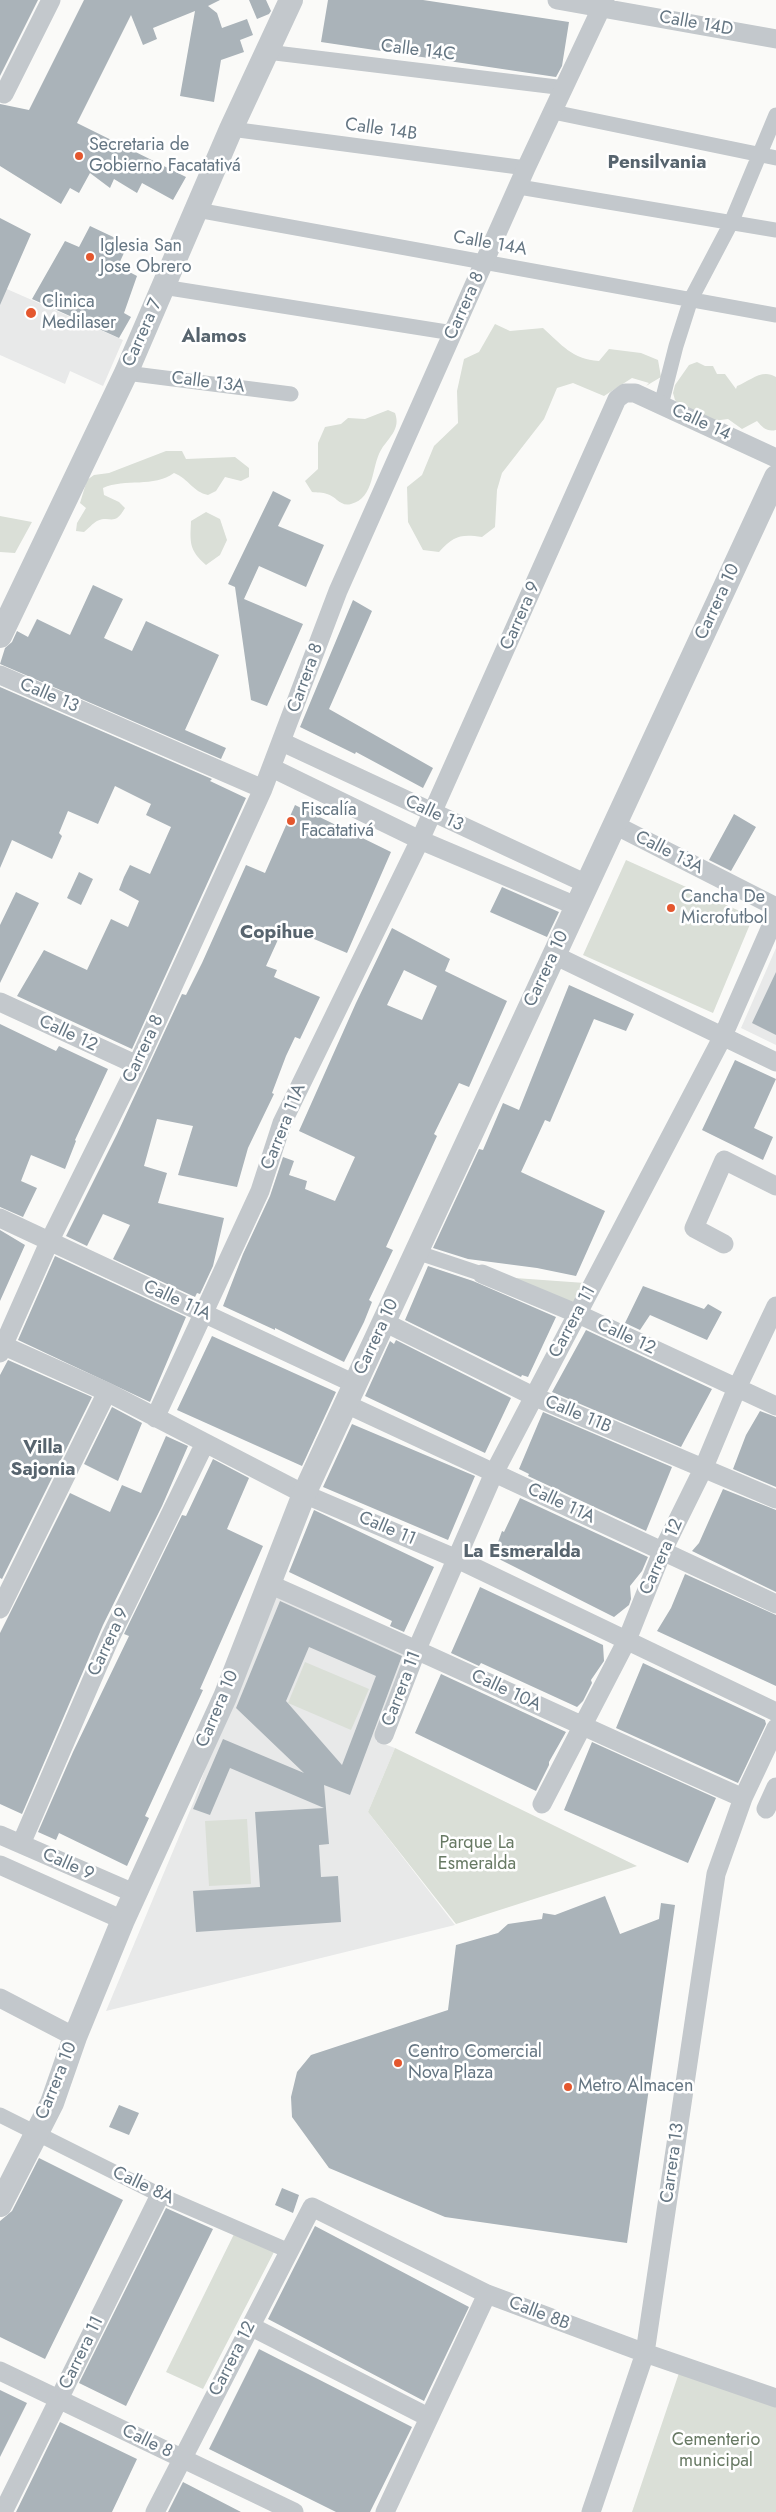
<!DOCTYPE html>
<html>
<head>
<meta charset="utf-8">
<style>
	body { margin:0 }
	canvas { display:block; background:#fafaf8 }
</style>
</head>
<body>
<canvas width="776" height="2512"></canvas>
<script>
const g = document.querySelector('canvas').getContext('2d');
g.lineJoin = 'round';
function paint(path, color) {
  g.fillStyle = color;
  g.fill(path, 'evenodd');
}
function strokePath(path, color, width, dash) {
  g.strokeStyle = color;
  g.lineWidth = width;
  g.lineCap = dash ? 'butt' : 'round';
  g.setLineDash(dash || []);
  g.stroke(path);
}
function label(font, color, halo, rows, align = 'center') {
  g.font = font + ' Jost,sans-serif';
  g.lineWidth = 5;
  g.setLineDash([]);
  g.textBaseline = 'middle';
  g.strokeStyle = halo;
  g.fillStyle = color;
  for (const [text, x, y, turn = 0] of rows) {
    g.save();
    g.translate(x, y);
    g.rotate((+turn || 0) * Math.PI / 180);
    g.textAlign = isNaN(turn) ? turn : align;
    if (halo) g.strokeText(text, 0, 0);
    g.fillText(text, 0, 0);
    g.restore();
  }
}
const built = new Path2D(`
	M0 286 123 340 103 386 70 371 65 384 0 355Z
	M776 948V1045L741 1028Z
	M269 1584 417 1649 376 1741 395 1748 368 1812 455 1925 106 2011 194 1801Z`);
const green = new Path2D(`
	M495 324 510 331 543 328C562 345 572 359 599 361L609 349 641 353 658 360 661 377 646 386 649 383 632 378 604 396 573 383 557 388 544 419 502 473 497 490 495 527 482 537C460 534 454 536 439 552L423 550 408 522 407 487 422 475 434 446 458 423 457 391 464 359 479 352Z
	M697 362 705 366H713L717 374H725L736 389 737 386C750 381 762 368 776 377V430C767 432 763 428 757 421L742 429 728 419 713 421 681 407 675 400 673 393 675 385 689 365Z
	M388 410 395 413C401 429 389 437 381 450 371 467 375 498 351 504 340 507 336 496 327 494 323 492 317 493 312 492L305 481 318 469V443L325 427 341 424 348 418 365 419Z
	M166 451H182L186 459 235 457 249 468V477L241 481 225 477 216 491 208 495C193 492 189 479 174 473 154 488 125 478 103 488L104 495 119 502 125 508C114 527 111 515 97 521 93 523 88 529 84 532L76 531 77 523 86 508 80 503 87 480 94 475 109 473Z
	M206 512 220 519 227 540 220 555 206 565C189 550 190 543 191 521Z
	M0 516 32 522 15 553 0 552Z
	M626 860 753 917 713 1013 583 955Z
	M515 1278 585 1283 574 1307Z
	M305 1662 369 1689 351 1730 288 1703Z
	M395 1748 637 1866 456 1924 368 1812Z
	M247 1819 251 1884 209 1886 205 1821Z
	M236 2230 274 2252 203 2389 166 2372Z
	M681 2367 776 2400V2512H632Z`);
const building = new Path2D(`
	M0 0H38L0 76Z
	M84 0H220L208 6 217 13 222 28 247 19 253 35 240 40 244 52 221 60 214 102 180 96 195 11 153 28 157 39 143 45 131 15 77 123 186 177 173 200 142 183 137 193 114 179 110 188 90 173 79 193 70 188 61 204 0 166V104L29 110Z
	M249 0H266L271 11 269 14 257 19Z
	M328 0H423L569 22 562 66 556 77 321 42Z
	M0 218 31 234 0 305Z
	M90 226 128 244 118 266 137 276 124 313 131 317 119 338 32 299 65 241 79 247Z
	M273 491 291 500 278 526 324 545 306 587 259 566 244 599 303 624 267 706 251 700 235 587 228 584Z
	M93 585 123 599 104 638 132 651 146 621 219 655 185 730 226 748 221 759 0 664 5 648 12 642 17 631 28 637 37 619 70 635Z
	M353 600 372 611 329 709 433 768 423 788 356 752 355 754 300 727Z
	M0 687 212 779 210 781 246 798 132 1049 17 996 44 950 87 970 111 919 128 927 139 901 119 890 124 877 130 865 150 874 171 827 146 815 151 804 115 786 98 824 68 811 59 833 62 836 52 859 12 840 0 868Z
	M295 805 391 852 347 953 281 925V933L266 966 277 970 274 977 320 997 300 1039 295 1037 286 1056 272 1093 274 1094 248 1148 237 1187 178 1175 193 1126 157 1119 144 1166 167 1173 158 1203 224 1218 213 1266 200 1294 197 1293 195 1297 113 1259 130 1225 103 1214 87 1246 66 1236 117 1134 182 994 186 995 202 963 246 865 265 873Z
	M734 814 756 827 731 871 709 860Z
	M79 872 93 879 81 905 67 898Z
	M502 887 559 912 547 937 490 912Z
	M16 892 39 903 0 983V925Z
	M392 928 450 959 445 971 507 1001 469 1087 459 1083 434 1134 437 1136 386 1247 393 1250 369 1300 372 1302 364 1322 344 1362 275 1328V1330L223 1306 243 1254 270 1196 283 1157 294 1161 289 1175 307 1181 305 1189 335 1201 355 1157 299 1131 356 1003ZM404 970 437 986 422 1020 387 1005Z
	M776 972V1035L752 1023Z
	M569 985 634 1014 626 1031 594 1019 550 1122 545 1120 521 1172 605 1211 576 1276 537 1268 468 1259 433 1248 479 1149 483 1150 503 1103 519 1110Z
	M0 1024 56 1051 59 1046 108 1069 75 1140 76 1141 65 1169 31 1155 21 1181 37 1188 23 1217 0 1207Z
	M735 1060 776 1079 754 1128 773 1137 763 1160 702 1130Z
	M0 1230 25 1245 0 1301Z
	M55 1256 186 1317 150 1402 18 1340Z
	M428 1266 473 1281 556 1317 528 1377 522 1375 521 1377 405 1320Z
	M643 1286 704 1309 708 1304 722 1312 707 1340 650 1315 640 1330 625 1323Z
	M586 1330 712 1389 681 1447 552 1392Z
	M212 1336 336 1392 302 1466 177 1410Z
	M396 1340 511 1398 485 1453 365 1396 390 1341 394 1344Z
	M8 1360 92 1397 2 1579 0 1578V1375Z
	M112 1407 142 1423 118 1481 84 1464Z
	M760 1411 776 1417V1487L733 1469 746 1435Z
	M543 1412 672 1467 646 1531 528 1476 529 1474 519 1469Z
	M352 1424 475 1476 448 1540 323 1487Z
	M166 1436 188 1446 162 1506 103 1625 22 1814 0 1804V1633L70 1493 110 1512 122 1485 141 1493Z
	M213 1459 249 1478 227 1529 263 1546 200 1689 203 1690 145 1816 149 1818 127 1866 59 1833 56 1840 38 1832 73 1752 129 1636 124 1634 182 1515 186 1516Z
	M723 1489 776 1510V1592L692 1551 699 1543Z
	M520 1498 648 1557 642 1571 630 1586 631 1599 629 1605 614 1617 493 1556 502 1531 504 1532Z
	M314 1510 434 1567 404 1632 390 1626 392 1621 289 1572Z
	M685 1574 776 1615V1686L657 1631 671 1608Z
	M480 1587 603 1645 604 1661 591 1680 592 1683 583 1701 577 1707 481 1663 479 1666 451 1653Z
	M280 1601 402 1656 350 1795 324 1785 329 1844 319 1845 321 1877 338 1876 341 1922 196 1932 193 1891 260 1887 255 1812 324 1808 230 1768 210 1815 193 1809 223 1739 304 1773 236 1708ZM309 1647 376 1676 342 1765 286 1701Z
	M643 1663 765 1720 766 1724 738 1783 616 1728Z
	M441 1674 566 1732 549 1762V1765L536 1791 415 1733Z
	M592 1742 716 1798 688 1863 564 1810Z
	M605 1896 620 1934 659 1919 661 1903 675 1905 627 2243 445 2217 329 2168 292 2117 291 2097 297 2072 311 2055 448 2010 456 1945 498 1933 508 1924 542 1919 543 1913 555 1915Z
	M119 2105 139 2113 129 2135 109 2127Z
	M39 2158 123 2200 45 2359 0 2337V2221L12 2211Z
	M282 2188 299 2195 293 2213 275 2205Z
	M166 2208 213 2229 126 2406 79 2383Z
	M315 2226 469 2307 424 2401 268 2319Z
	M259 2349 412 2427 370 2512H336L209 2449Z
	M0 2390 27 2403 0 2457Z
	M60 2422 137 2459 112 2512H16Z
	M183 2482 241 2512H168Z`);
const pedestrian = new Path2D(`
	M267 52 565 88
	M553 112 776 158
	M231 129 526 168
	M519 187 776 230
	M197 210 776 315
	M163 287 453 333
	M126 373 291 394
	M661 405 676 346 691 299 731 223 776 115
	M416 1252 482 1274
	M0 2115 160 2195 289 2251`);
const minor = new Path2D(`
	M557 0 776 39
	M4 94 51 0
	M0 675 263 789
	M282 742 587 884
	M272 768 420 840 576 906
	M615 825 776 907
	M554 955 776 1062
	M0 1002 137 1065
	M0 1218 355 1384
	M724 1244 694 1228 724 1160 776 1186
	M482 1274 578 1314 776 1406
	M384 1322 533 1396 776 1499
	M0 1344 107 1392 304 1494 457 1559 776 1712
	M0 1353 50 1240 137 1065 263 789 338 591 526 168 605 0
	M346 1404 776 1604
	M155 1418 260 1191 282 1123 420 840 617 399 625 393H635L776 458
	M269 1584C428 1654 585 1728 743 1798
	M0 1609 107 1392
	M384 1735 417 1649 494 1473 722 1038 776 915
	M542 1804 627 1640 662 1552 704 1467 737 1388 776 1306
	M766 1809 776 1787
	M0 1835 136 1894
	M21 1844 110 1638 205 1443
	M0 1865 123 1920
	M0 1998 75 2037
	M250 2326 428 2417
	M0 2371 294 2512
	M3 2512 160 2195
	M155 2512 312 2207 487 2294 645 2353 776 2398
	M385 2512 487 2294
	M591 2512 645 2353 716 1874 743 1798 776 1728`);
const tertiary = new Path2D(`
	M0 636 126 373 231 129 291 0
	M0 2205 52 2103 75 2037 123 1920 225 1697 304 1494 776 477`);
const markers = [
	[79,156,5,"#e4572e"],
	[90,257,5,"#e4572e"],
	[31,313,6,"#e4572e"],
	[291,821,5,"#e4572e"],
	[671,908,5,"#e4572e"],
	[398,2063,5,"#e4572e"],
	[568,2087,5,"#e4572e"]
];
const streetNames = [
	["Calle 14D",696,24,10],
	["Calle 14C",418,51,7],
	["Calle 14B",381,130,8],
	["Calle 14A",490,244,10],
	["Carrera 8",465,306,-66],
	["Carrera 7",143,333,-66],
	["Calle 13A",208,383,7],
	["Calle 14",701,423,25],
	["Carrera 10",718,602,-65],
	["Carrera 9",521,616,-66],
	["Carrera 8",306,678,-70],
	["Calle 13",49,696,23],
	["Calle 13",434,814,25],
	["Calle 13A",669,853,27],
	["Carrera 10",547,969,-65],
	["Calle 12",68,1034,25],
	["Carrera 8",144,1049,-65],
	["Carrera 11A",284,1127,-68],
	["Calle 11A",177,1301,25],
	["Carrera 11",573,1322,-62],
	["Carrera 10",377,1337,-65],
	["Calle 12",626,1337,25],
	["Calle 11B",578,1415,23],
	["Calle 11A",561,1504,25],
	["Calle 11",387,1529,23],
	["Carrera 12",662,1557,-66],
	["Carrera 9",109,1642,-65],
	["Carrera 11",402,1689,-69],
	["Calle 10A",506,1691,25],
	["Carrera 10",218,1709,-67],
	["Calle 9",68,1865,24],
	["Carrera 10",57,2081,-68],
	["Carrera 13",673,2163,-82],
	["Calle 8A",143,2186,25],
	["Calle 8B",539,2314,21],
	["Carrera 11",82,2353,-64],
	["Carrera 12",233,2359,-63],
	["Calle 8",147,2442,26]
];
const poiNames = [
	["Secretaria de",89,146],
	["Gobierno Facatativá",89,167],
	["Iglesia San",100,247],
	["Jose Obrero",100,268],
	["Clinica",42,303],
	["Medilaser",42,324],
	["Fiscalía",301,811],
	["Facatativá",301,832],
	["Cancha De",681,898],
	["Microfutbol",681,919],
	["Centro Comercial",408,2053],
	["Nova Plaza",408,2074],
	["Metro Almacen",578,2087]
];
const parkNames = [
	["Parque La",477,1844],
	["Esmeralda",477,1865],
	["Cementerio",716,2441],
	["municipal",716,2462]
];
const neighbourhoodNames = [
	["Pensilvania",657,163],
	["Alamos",214,337],
	["Copihue",277,933],
	["Villa",43,1448],
	["Sajonia",43,1470],
	["La Esmeralda",522,1552]
];
paint(built, '#e8e9e9');
paint(green, '#dadfd7');
paint(building, '#aab3b9');
strokePath(pedestrian, '#c3c8cc', 15);
strokePath(minor, '#c3c8cc', 19);
strokePath(tertiary, '#c3c8cc', 24);
for (const [x, y, r, color] of markers) {
  const dot = new Path2D();
  dot.arc(x, y, r, 0, 2 * Math.PI);
  g.fillStyle = color;
  g.fill(dot);
  strokePath(dot, '#fff', 2);
}
label('18px', '#657683', '#fff', streetNames);
label('18px', '#657683', '#fff', poiNames, 'left');
label('18px', '#687a64', '#fff', parkNames);
label('bold 19px', '#57646e', '#fff', neighbourhoodNames);
</script>
</body>
</html>
